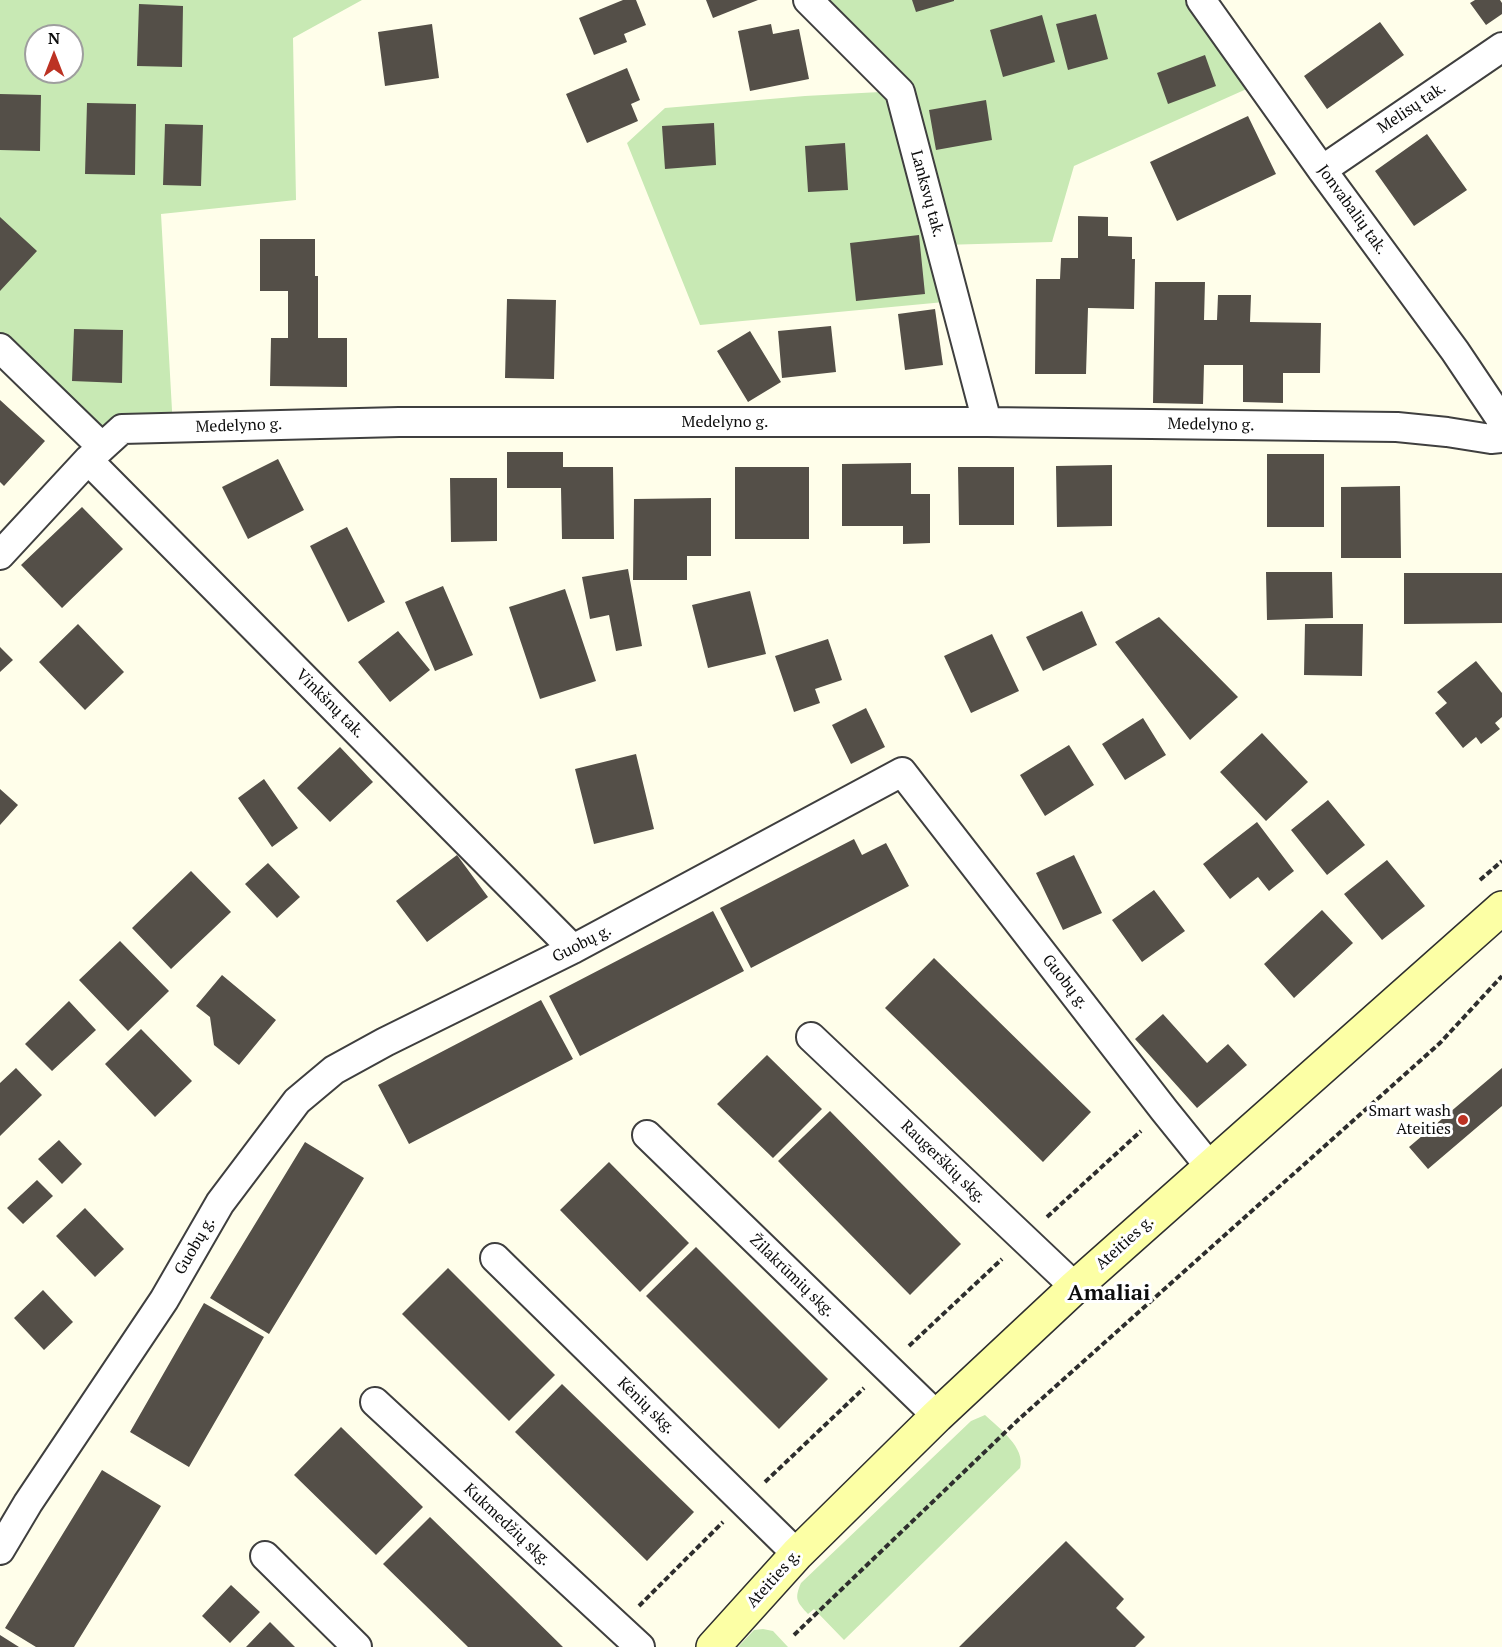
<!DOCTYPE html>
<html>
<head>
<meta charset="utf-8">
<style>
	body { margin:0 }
	#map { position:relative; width:1502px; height:1647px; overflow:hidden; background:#fffeea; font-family:"PT Serif",serif }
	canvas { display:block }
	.north { position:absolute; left:24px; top:24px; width:60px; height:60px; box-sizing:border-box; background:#fff; border:2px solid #9e9e9e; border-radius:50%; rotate:0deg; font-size:16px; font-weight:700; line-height:24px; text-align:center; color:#0c0c0c }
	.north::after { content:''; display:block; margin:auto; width:21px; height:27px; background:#bc3223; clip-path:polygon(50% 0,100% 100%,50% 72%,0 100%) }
</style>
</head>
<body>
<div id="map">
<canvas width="1502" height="1647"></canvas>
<div class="north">N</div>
</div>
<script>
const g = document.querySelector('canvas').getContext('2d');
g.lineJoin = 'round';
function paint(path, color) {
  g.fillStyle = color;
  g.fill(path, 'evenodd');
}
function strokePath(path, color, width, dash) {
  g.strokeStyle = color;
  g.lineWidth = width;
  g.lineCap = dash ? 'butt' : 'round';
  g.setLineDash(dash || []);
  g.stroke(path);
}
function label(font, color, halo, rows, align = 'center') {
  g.font = font + ' "PT Serif",serif';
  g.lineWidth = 6;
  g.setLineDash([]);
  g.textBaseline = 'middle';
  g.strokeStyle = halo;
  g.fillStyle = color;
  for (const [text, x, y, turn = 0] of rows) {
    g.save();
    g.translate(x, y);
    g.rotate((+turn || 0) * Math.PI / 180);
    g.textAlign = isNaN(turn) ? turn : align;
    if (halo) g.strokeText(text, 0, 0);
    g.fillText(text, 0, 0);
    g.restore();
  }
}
const green = new Path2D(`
	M0 0H362L293 38 296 200 161 214 173 428 102 447 0 348ZM36 36H72V72H36Z
	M808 0H1201L1260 83 1074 166 1052 242 941 245 955 301 700 325 627 143 665 108 805 96 899 91Z
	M985 1415C999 1428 1026 1448 1020 1468L844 1640 814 1609 808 1614C797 1602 794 1599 801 1583L971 1421Z
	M763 1629 773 1631 788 1647H738L754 1630Z`);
const building = new Path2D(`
	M623 0H636L646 25 624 34 627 42 594 55 579 18Z
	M706 0H758L713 18Z
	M912 0H954V1L916 12Z
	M1475 0H1500L1502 3V14L1486 25 1470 3Z
	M139 4 183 6 182 67 137 66Z
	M1096 14 1108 59 1068 70 1056 24Z
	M1042 15 1055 62 1003 77 990 30Z
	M1380 22 1404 55 1327 109 1304 76Z
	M432 24 439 78 385 86 378 32Z
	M771 24 773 34 799 29 809 79 750 91 738 31Z
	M1205 55 1216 86 1168 104 1157 73Z
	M627 68 640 100 631 104 638 121 587 143 566 94Z
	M0 94 41 95 40 151 0 150Z
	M986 100 992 140 936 150 929 110Z
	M87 103 136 104 135 175 85 174Z
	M1248 116 1276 174 1177 221 1150 162Z
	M714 123 716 165 665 169 662 126Z
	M165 124 203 125 201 186 163 185Z
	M1427 134 1467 190 1414 226 1375 171Z
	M845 143 848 190 808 192 805 146Z
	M1078 216 1108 217V236L1132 237V259H1135L1134 309 1088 308 1086 374H1035L1036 279H1060L1061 258H1078Z
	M0 217 37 251 0 291Z
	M919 235 925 294 856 301 850 243Z
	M260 239H315V276H318V338H347V387L270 386 271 338H288V291H260Z
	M1155 282H1205L1204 320H1217L1218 295H1251L1250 322 1321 323 1320 373H1283V403L1243 402V365H1204L1203 404 1153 403Z
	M507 299 556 300 554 379 505 378Z
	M935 309 943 365 905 370 898 314Z
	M831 326 836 372 782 378 778 331Z
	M74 329 123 330 122 383 72 381Z
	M750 331 781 382 748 402 717 351Z
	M0 400 45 441 4 486 0 482Z
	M507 452H563V467H613L614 539H562L561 488H507Z
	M1267 454H1324V527H1267Z
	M278 459 304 510 248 539 222 487Z
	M911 463V494H930V543L903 544V526H842V464Z
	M1112 465V526L1057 527 1056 466Z
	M735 467H809V539H735Z
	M958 467H1014V525H959Z
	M450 478H497V541L451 542Z
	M1400 486 1401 558H1341V487Z
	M711 498V556H687V580H633L634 499Z
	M82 507 123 549 62 608 21 565Z
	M347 527 385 602 348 622 310 546Z
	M628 569 642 646 616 651 609 615 590 619 582 577Z
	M1266 572H1332L1333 618 1267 620Z
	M1404 573H1502V623L1404 624Z
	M443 586 473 655 435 671 405 602Z
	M565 589 596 681 540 699 509 607Z
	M750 591 766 654 708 668 692 605Z
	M1082 611 1097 645 1043 671 1026 637Z
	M1159 617 1238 697 1190 740 1115 642Z
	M78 624 124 672 85 710 39 662Z
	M1305 624H1363L1362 676 1304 675Z
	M398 631 430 670 390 702 358 662Z
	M992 634 1019 691 971 713 944 656Z
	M828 639 842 680 815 689 820 703 794 712 775 656Z
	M0 647 13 660 0 672Z
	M1476 661 1502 693V717L1495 723 1500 729 1481 744 1476 737 1463 748 1435 713 1447 703 1437 692Z
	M866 708 885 747 851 764 832 725Z
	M1143 718 1166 755 1125 780 1102 744Z
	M1262 733 1308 782 1266 821 1220 772Z
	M1069 745 1094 785 1045 816 1020 775Z
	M340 747 373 782 330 822 297 788Z
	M636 754 654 829 594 844 575 769Z
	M264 779 298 828 272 847 238 798Z
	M0 789 18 805 0 825Z
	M1328 800 1365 845 1327 875 1291 830Z
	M1257 822 1294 871 1269 891 1258 877 1230 899 1203 864Z
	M854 839 862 855 886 843 909 886 751 968 720 908Z
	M457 855 488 897 427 942 396 901Z
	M1074 855 1102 913 1063 930 1036 873Z
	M1387 860 1425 906 1382 940 1344 894Z
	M268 863 300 897 277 918 245 884Z
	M191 871 231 912 171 969 132 928Z
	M1154 890 1185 931 1142 962 1112 920Z
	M1322 910 1353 943 1294 998 1264 964Z
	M713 911 744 971 580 1056 549 996Z
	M120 941 169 991 128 1031 79 980Z
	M934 958 1091 1112 1043 1162 885 1008Z
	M222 975 276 1020 239 1065 214 1045 210 1017 196 1006Z
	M541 1000 573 1059 409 1144 378 1085Z
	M69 1001 96 1030 52 1071 25 1044Z
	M1163 1014 1207 1063 1228 1044 1247 1065 1197 1108 1135 1039Z
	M141 1029 192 1081 155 1117 105 1064Z
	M767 1055 822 1109 773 1158 717 1104Z
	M16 1068 42 1095 0 1136V1083Z
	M1502 1068V1106L1428 1169 1409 1147Z
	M830 1111 961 1244 910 1295 778 1161Z
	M59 1140 82 1164 62 1184 38 1159Z
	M305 1142 364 1178 269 1334 210 1298Z
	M609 1162 689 1243 640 1292 560 1210Z
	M37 1180 53 1196 23 1224 7 1208Z
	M85 1208 124 1249 95 1277 56 1236Z
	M696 1247 828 1379 779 1429 646 1296Z
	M448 1268 555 1375 509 1421 402 1314Z
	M43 1290 73 1322 44 1350 14 1318Z
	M204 1303 264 1337 189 1467 130 1432Z
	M562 1384 694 1512 647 1561 515 1432Z
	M341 1427 423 1507 376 1555 294 1475Z
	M102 1470 161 1506 74 1647H36L5 1628Z
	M430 1517 511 1596 563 1647H468L464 1643 383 1564Z
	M1066 1541 1124 1599 1116 1608 1145 1637 1135 1647H959Z
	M231 1585 260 1612 230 1643 202 1616Z
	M270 1622 295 1647H246Z
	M0 1635 19 1647H0Z`);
const path = new Path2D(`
	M1480 880 1502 861
	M1047 1217 1141 1131
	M909 1346 1002 1259
	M765 1482 864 1388
	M639 1606 723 1522
	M794 1635 1019 1419 1440 1043 1502 976`);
const street = new Path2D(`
	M808 0 900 92 987 422
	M1201 0 1322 170 1455 351 1502 421
	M1322 170 1502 47
	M0 348 102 447
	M88 460 573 949
	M0 555 88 460 122 429 399 422H987L1397 427 1447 432 1491 439 1502 438
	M811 1037 1075 1287
	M647 1135 937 1416
	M495 1258 797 1554
	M375 1402 640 1647
	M0 1550 28 1503 164 1300 220 1203 297 1101 334 1070 385 1042 573 949 902 772 1164 1110 1210 1167
	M265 1556 357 1647`);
const secondary = new Path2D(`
	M713 1647 797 1554 937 1416 1075 1287 1502 908`);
const markers = [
	[1463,1120,6,"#bc3223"]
];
const streetNames = [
	["Melisų tak.",1412,108,-34],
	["Lanksvų tak.",927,194,75],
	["Jonvabalių tak.",1352,210,54],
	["Medelyno g.",725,422],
	["Medelyno g.",1211,425,1],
	["Medelyno g.",239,426,-2],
	["Vinkšnų tak.",330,704,45],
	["Guobų g.",582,944,-27],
	["Guobų g.",1065,982,52],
	["Raugerškių skg.",943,1162,44],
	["Ateities g.",1125,1243,-42],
	["Guobų g.",195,1246,-60],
	["Žilakrūmių skg.",792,1276,44],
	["Kėnių skg.",646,1406,44],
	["Kukmedžių skg.",507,1525,43],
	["Ateities g.",774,1579,-48]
];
const poiNames = [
	["Smart wash",1451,1111],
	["Ateities",1451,1129]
];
const districtNames = [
	["Amaliai",1109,1294]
];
paint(green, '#c8e9b4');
paint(building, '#544f48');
strokePath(street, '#3f3f3f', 32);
strokePath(secondary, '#2e2e2e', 36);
strokePath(path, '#2e2e2e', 4, [6, 3]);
strokePath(street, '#fff', 28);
strokePath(secondary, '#fcffa5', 33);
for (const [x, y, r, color] of markers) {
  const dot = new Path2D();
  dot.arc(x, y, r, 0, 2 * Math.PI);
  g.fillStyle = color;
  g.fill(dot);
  strokePath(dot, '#fff', 2);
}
label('16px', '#0c0c0c', '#fff', streetNames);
label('16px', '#0c0c0c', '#fff', poiNames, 'right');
label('bold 22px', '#0c0c0c', '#fff', districtNames);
</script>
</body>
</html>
